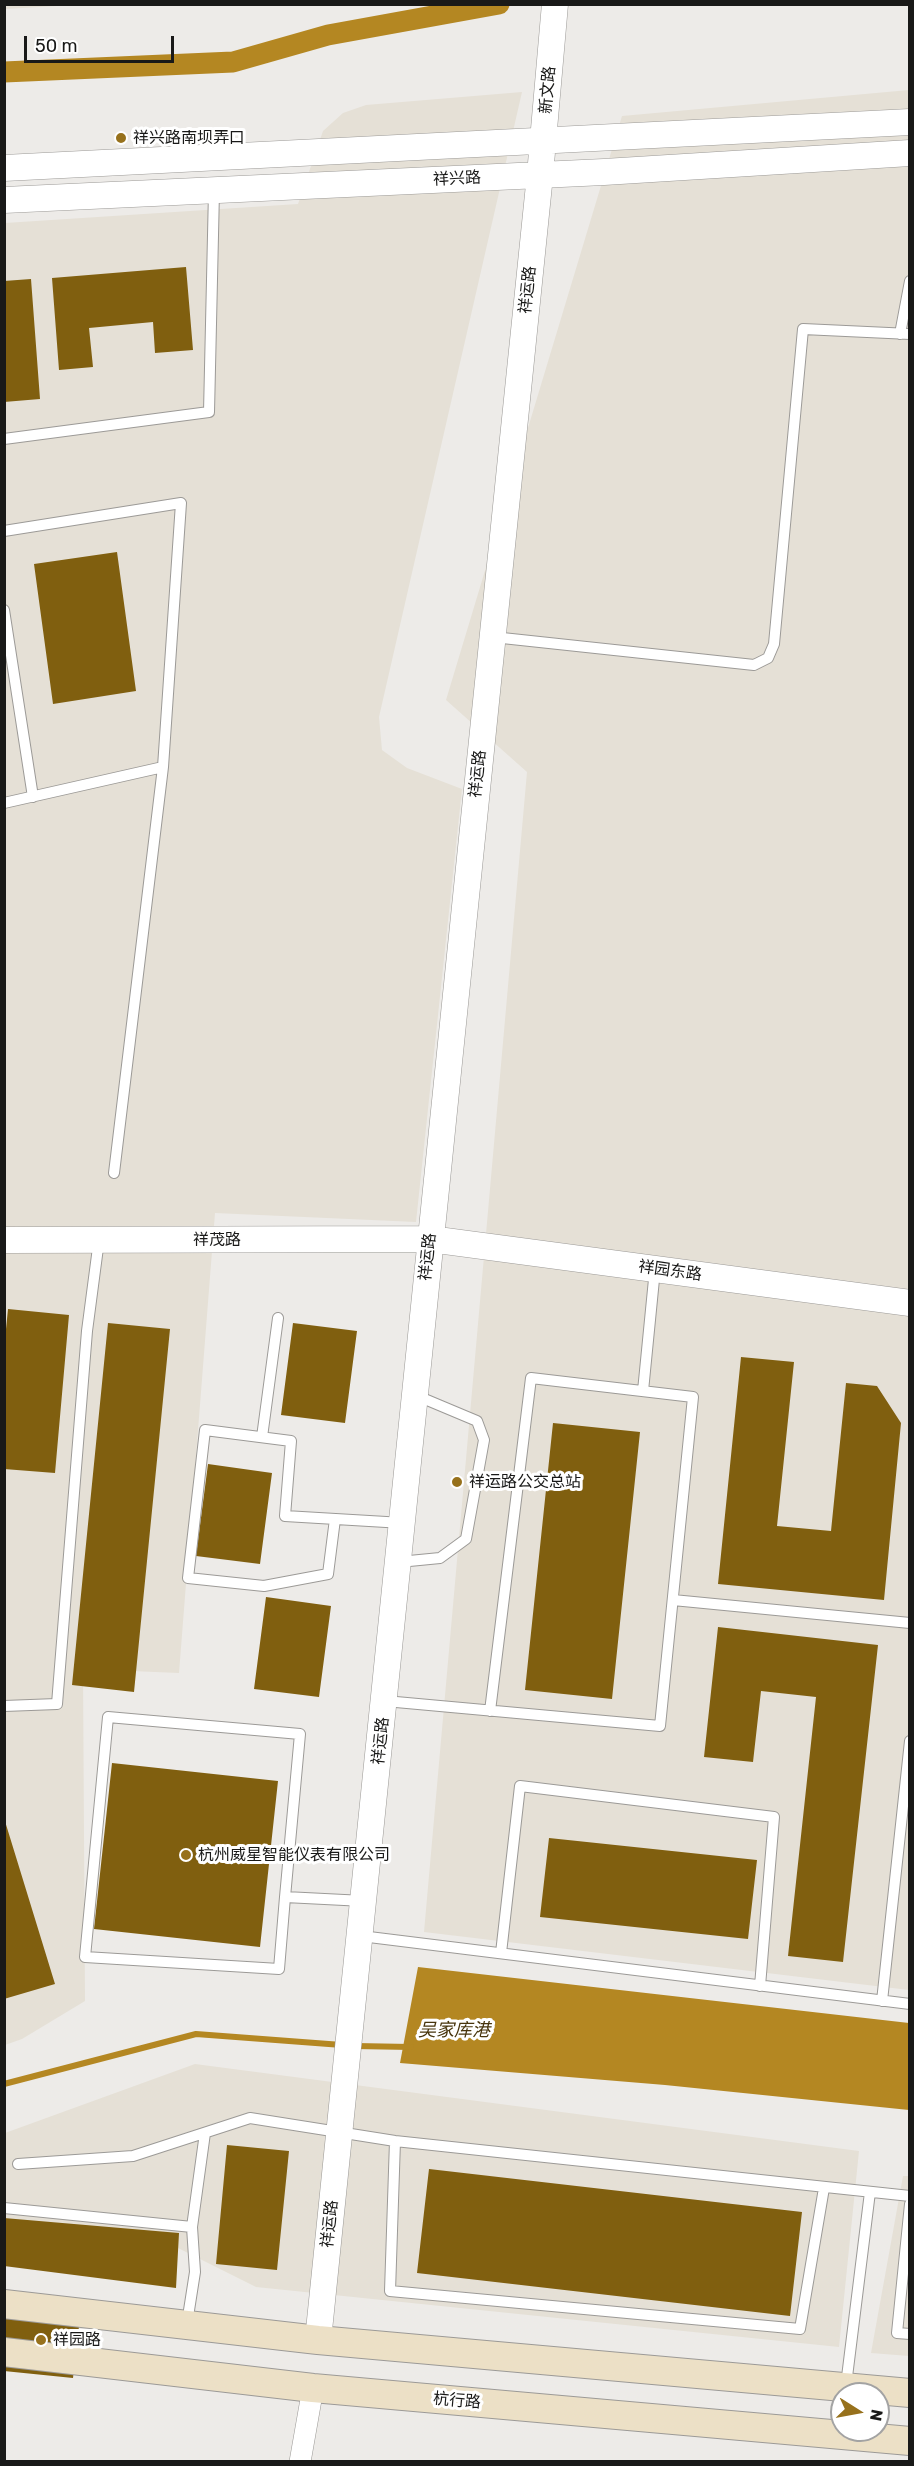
<!DOCTYPE html>
<html>
<head>
<meta charset="utf-8">
<style>
	body { margin:0 }
	#map { position:relative; width:914px; height:2466px; overflow:hidden; background:#edebe8; font-family:Rubik,sans-serif }
	canvas { display:block }
	.frame { position:absolute; inset:0; border:6px solid #191918; pointer-events:none }
	.north { position:absolute; left:830px; top:2382px; width:60px; height:60px; box-sizing:border-box; background:#fff; border:2px solid #a3a3a3; border-radius:50%; rotate:101deg; font-size:16px; font-weight:700; line-height:24px; text-align:center; color:#191918 }
	.north::after { content:''; display:block; margin:auto; width:21px; height:27px; background:#97711c; clip-path:polygon(50% 0,100% 100%,50% 72%,0 100%) }
	.scale { position:absolute; left:24px; top:36px; width:150px; height:27px; box-sizing:border-box; border:3px solid #191918; border-top:0; padding-left:8px; font-size:18px; line-height:21px; white-space:nowrap; color:#191918; -webkit-text-stroke:4px #fff; paint-order:stroke }
</style>
</head>
<body>
<div id="map">
<canvas width="914" height="2466"></canvas>
<div class="frame"></div>
<div class="north">N</div>
<div class="scale">50 m</div>
</div>
<script>
const g = document.querySelector('canvas').getContext('2d');
g.lineJoin = 'round';
function paint(path, color) {
  g.fillStyle = color;
  g.fill(path, 'evenodd');
}
function strokePath(path, color, width, dash) {
  g.strokeStyle = color;
  g.lineWidth = width;
  g.lineCap = dash ? 'butt' : 'round';
  g.setLineDash(dash || []);
  g.stroke(path);
}
function label(font, color, halo, rows, align = 'center') {
  g.font = font + ' Rubik,"Noto Sans SC",sans-serif';
  g.lineWidth = 6;
  g.setLineDash([]);
  g.textBaseline = 'middle';
  g.strokeStyle = halo;
  g.fillStyle = color;
  for (const [text, x, y, turn = 0] of rows) {
    g.save();
    g.translate(x, y);
    g.rotate((+turn || 0) * Math.PI / 180);
    g.textAlign = isNaN(turn) ? turn : align;
    if (halo) g.strokeText(text, 0, 0);
    g.fillText(text, 0, 0);
    g.restore();
  }
}
const built = new Path2D(`
	M5 4H74V5L5 9Z
	M909 90V1990L424 1932 527 772 446 700 622 116Z
	M522 92 379 717 382 750 407 768 462 789 416 1222 215 1213 179 1673 83 1669 85 2001 22 2039 5 2045V223L298 204 323 131 343 113 366 105Z
	M195 2064 859 2151 839 2347 256 2287 170 2244 5 2234V2133Z
	M903 2176H909V2356L871 2353Z`);
const water = new Path2D(`
	M418 1967 909 2023V2110L665 2085 400 2063Z`);
const stream = new Path2D(`
	M355 2046 411 2047
	M4 2084 196 2034 342 2045`);
const canal = new Path2D(`
	M4 72 233 62 328 35 499 4`);
const building = new Path2D(`
	M186 267 193 350 155 353 153 322 89 328 93 367 59 370 52 278Z
	M31 279 40 399 4 402V281Z
	M117 552 136 691 53 704 34 564Z
	M8 1309 69 1315 55 1473 4 1469V1349Z
	M108 1323 170 1329 134 1692 72 1685Z
	M293 1323 357 1331 345 1423 281 1415Z
	M741 1357 794 1362 777 1526 831 1531 846 1383 877 1386 901 1423 884 1600 718 1584Z
	M553 1423 640 1432 612 1699 525 1690Z
	M208 1464 272 1473 260 1564 196 1556Z
	M266 1597 331 1606 319 1697 254 1689Z
	M718 1627 878 1645 843 1962 788 1956 816 1697 761 1691 753 1762 704 1757Z
	M112 1763 278 1781 260 1947 94 1929Z
	M4 1818 55 1984 4 1999Z
	M549 1838 757 1860 748 1939 540 1917Z
	M227 2145 289 2151 277 2270 216 2264Z
	M429 2169 802 2212 790 2316 417 2273Z
	M4 2218 179 2233 176 2288 4 2266Z
	M4 2301 81 2309 73 2378 4 2371Z`);
const service = new Path2D(`
	M900 334 910 281
	M4 439 209 412 214 191
	M4 531 181 503 163 767 114 1173
	M4 610 33 797
	M493 637 754 665 768 658 774 644 803 329 910 334
	M4 803 163 767
	M643 1391 655 1269
	M262 1437 278 1318
	M335 1519 328 1574 264 1586 188 1578 205 1430 291 1441 285 1516 403 1523
	M399 1562 440 1558 466 1539 484 1440 477 1421 415 1395
	M673 1600 910 1623
	M385 1701 660 1726 693 1397 531 1378 490 1711
	M4 1706 57 1704 87 1331 99 1240
	M285 1897 279 1969 85 1957 108 1717 300 1734 285 1897 364 1901
	M361 1936 910 2004
	M501 1953 520 1786 774 1817 760 1986
	M882 2001 910 1741
	M395 2141 390 2291 800 2329 824 2188
	M18 2164 133 2156 250 2118 395 2141 910 2196
	M910 2204 897 2333 910 2334
	M4 2208 192 2227
	M187 2323 195 2272 192 2227 205 2133
	M846 2385 870 2192`);
const minor = new Path2D(`
	M300 2462 313 2388`);
const tertiary = new Path2D(`
	M4 168 910 122
	M4 200 604 172 910 153
	M4 1240 430 1239 910 1303
	M318 2340 540 175 555 4`);
const secondary = new Path2D(`
	M4 2304 318 2340 910 2393
	M4 2352 313 2388 910 2441`);
const markers = [
	[121,138,6,"#97711c"],
	[457,1482,6,"#97711c"],
	[186,1855,6,"#97711c"],
	[41,2340,6,"#97711c"]
];
const streetNames = [
	["新文路",548,90,-85],
	["祥兴路",457,179,-3],
	["祥运路",528,290,-84],
	["祥运路",478,774,-84],
	["祥茂路",217,1240],
	["祥运路",428,1257,-84],
	["祥园东路",670,1271,8],
	["祥运路",381,1741,-84],
	["祥运路",330,2224,-84],
	["杭行路",457,2401,5]
];
const poiNames = [
	["祥兴路南坝弄口",133,138],
	["祥运路公交总站",469,1482],
	["杭州威星智能仪表有限公司",198,1855],
	["祥园路",53,2340]
];
const waterNames = [
	["吴家库港",454,2031]
];
paint(built, '#e5e0d6');
paint(water, '#b48722');
strokePath(stream, '#b48722', 6);
strokePath(canal, '#b48722', 21);
paint(building, '#805f0f');
strokePath(service, '#9c9a97', 12);
strokePath(minor, '#9c9a97', 22);
strokePath(tertiary, '#9c9a97', 27);
strokePath(secondary, '#9c9a97', 30);
strokePath(service, '#fff', 10);
strokePath(minor, '#fff', 21);
strokePath(tertiary, '#fff', 26);
strokePath(secondary, '#ece0c6', 28);
for (const [x, y, r, color] of markers) {
  const dot = new Path2D();
  dot.arc(x, y, r, 0, 2 * Math.PI);
  g.fillStyle = color;
  g.fill(dot);
  strokePath(dot, '#fff', 2);
}
label('16px', '#191918', '#fff', streetNames);
label('16px', '#191918', '#fff', poiNames, 'left');
label('italic 18px', '#47340c', '#fff', waterNames);
</script>
</body>
</html>
